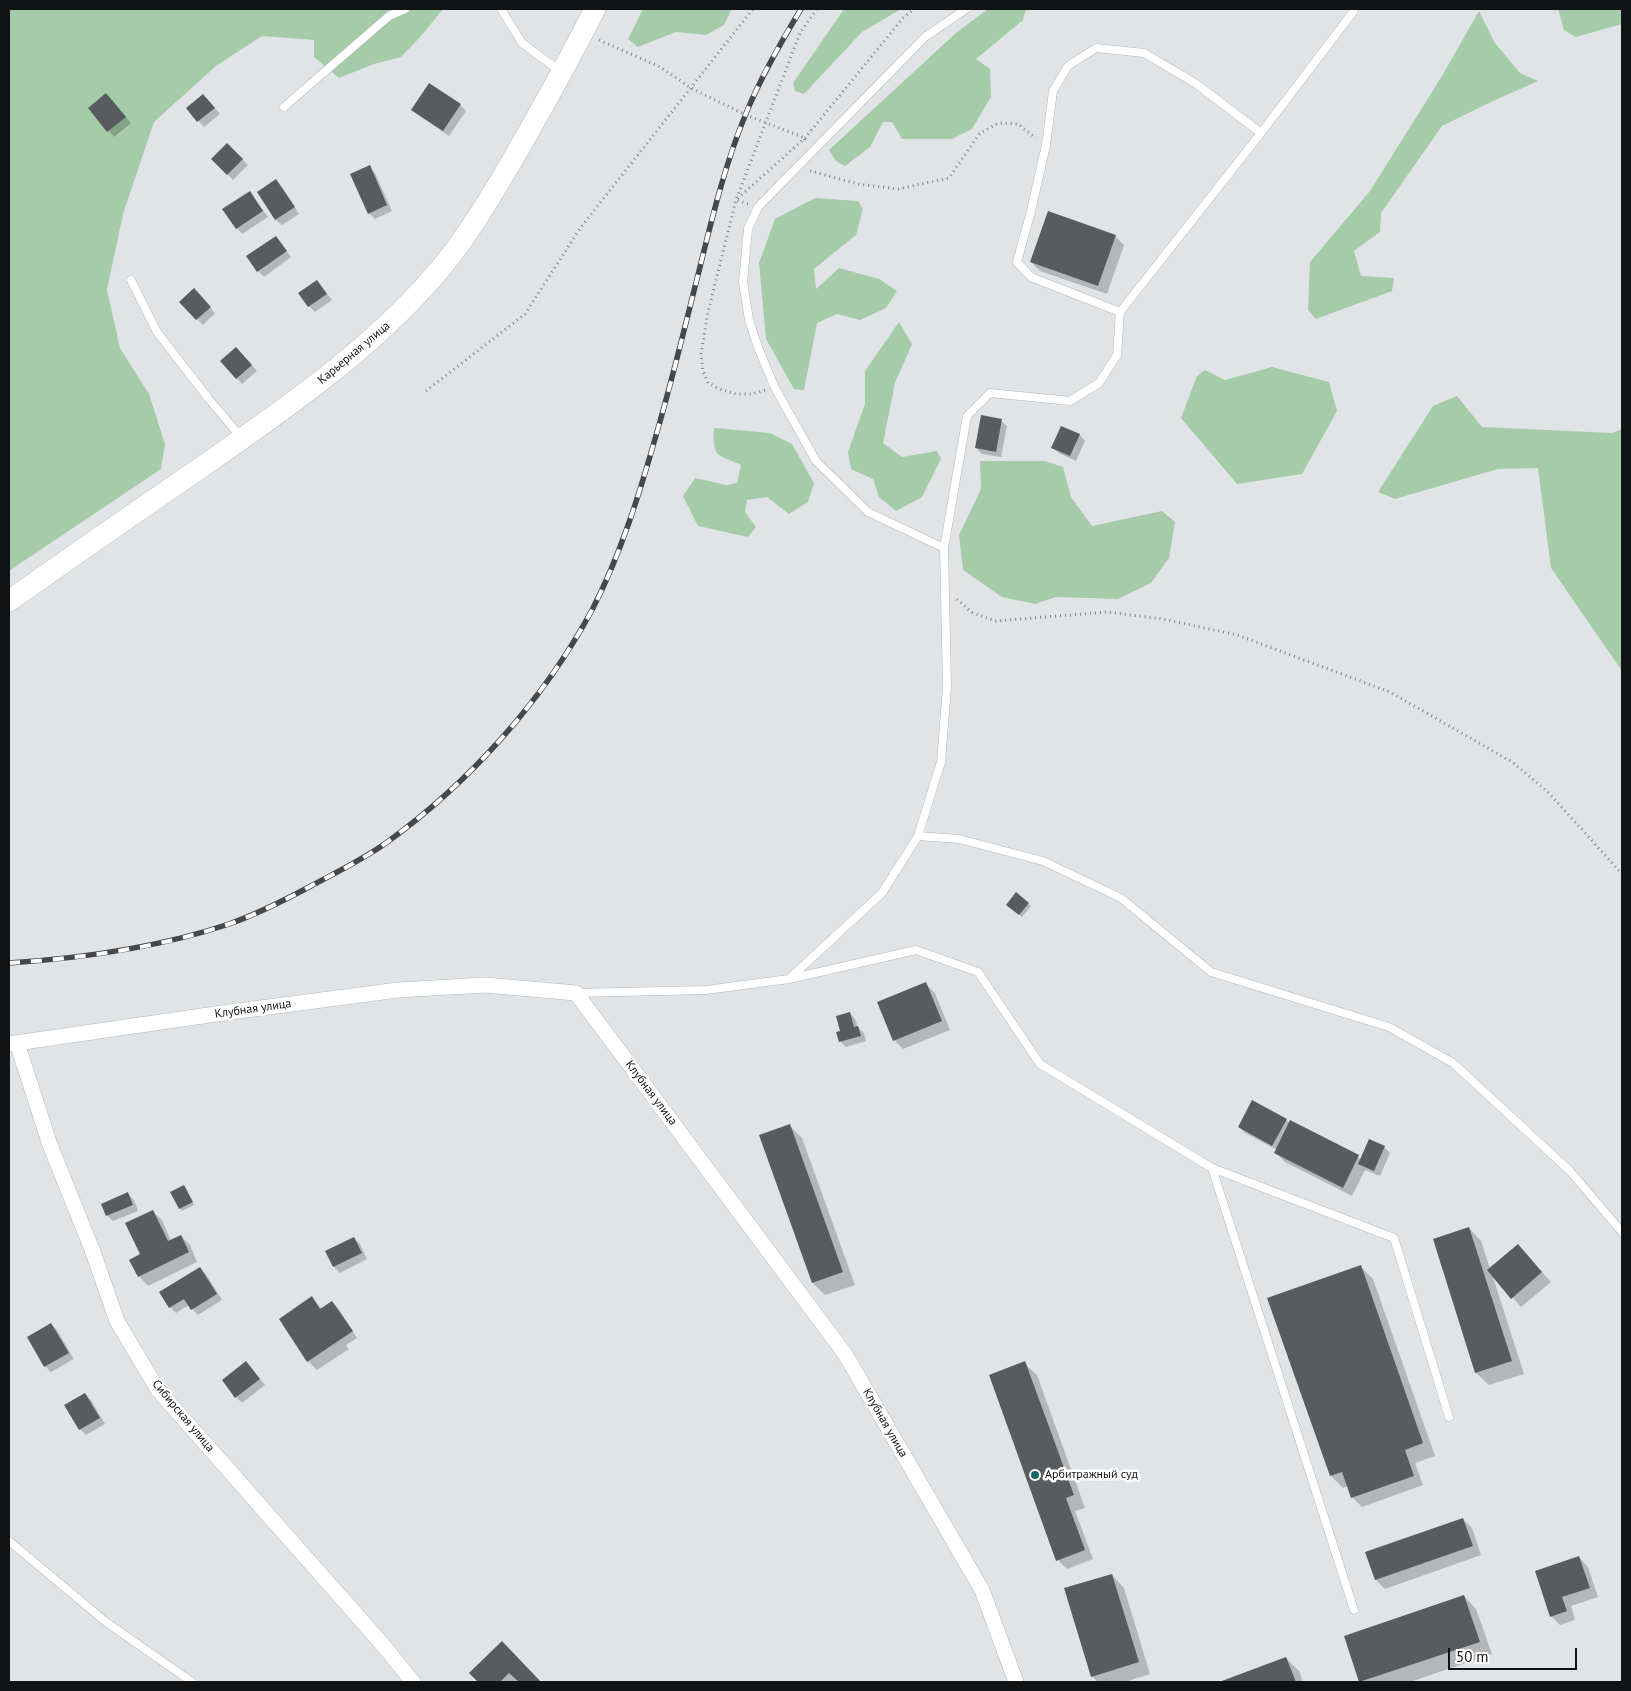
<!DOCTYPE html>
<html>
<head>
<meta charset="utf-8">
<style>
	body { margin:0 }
	#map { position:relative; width:1631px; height:1691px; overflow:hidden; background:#e1e4e7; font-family:"PT Sans",sans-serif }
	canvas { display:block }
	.frame { position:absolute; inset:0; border:10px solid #111213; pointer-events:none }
	.scale { position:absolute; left:1448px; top:1648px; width:129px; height:22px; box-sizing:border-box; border:2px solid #111213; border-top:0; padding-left:6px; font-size:15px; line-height:18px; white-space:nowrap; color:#111213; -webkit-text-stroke:4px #fff; paint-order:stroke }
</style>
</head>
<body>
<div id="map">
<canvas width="1631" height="1691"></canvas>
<div class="frame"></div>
<div class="scale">50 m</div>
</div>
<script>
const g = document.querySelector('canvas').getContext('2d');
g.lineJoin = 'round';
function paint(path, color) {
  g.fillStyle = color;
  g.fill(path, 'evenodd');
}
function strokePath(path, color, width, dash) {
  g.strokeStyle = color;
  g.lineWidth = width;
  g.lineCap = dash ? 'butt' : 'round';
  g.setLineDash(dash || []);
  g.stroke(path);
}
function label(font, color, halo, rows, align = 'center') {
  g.font = font + ' "PT Sans",sans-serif';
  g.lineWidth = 5;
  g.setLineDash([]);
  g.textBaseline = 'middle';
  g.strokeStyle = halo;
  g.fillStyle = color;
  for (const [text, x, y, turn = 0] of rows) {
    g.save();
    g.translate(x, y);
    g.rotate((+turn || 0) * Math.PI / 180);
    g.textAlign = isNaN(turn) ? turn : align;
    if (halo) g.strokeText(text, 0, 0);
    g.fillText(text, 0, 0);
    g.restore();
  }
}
const green = new Path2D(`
	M9 9H443L422 35 401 57 374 64 339 78 314 57V40L262 36 216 66 154 122 123 214 107 290 120 348 149 394 165 444 161 469 9 571Z
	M643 9H732L724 25 706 35 676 32 638 47 628 39Z
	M844 9H901L862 32 804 94 795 91 793 83Z
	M988 9H1026L1023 20 976 59 990 69 991 97 972 129 952 139H902L892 122H883L870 147 845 166 836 161 829 150 957 32Z
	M1558 9H1622V24L1576 37 1564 30Z
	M1479 11 1495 43 1520 73 1538 81 1493 101 1442 126 1381 213 1380 232 1354 251 1361 276 1394 278 1392 291 1316 319 1308 310 1310 262 1370 191 1442 76Z
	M815 198 858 201 863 209 856 235 814 269 816 289 839 268 879 279 897 291 886 308 860 320 837 314 817 323 804 390 794 389 766 339 759 263 775 219Z
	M899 322 912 344 895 383 883 443 902 457 937 451 941 459 922 497 896 511 879 497 873 479 851 469 848 452 865 404V371Z
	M1272 367 1329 382 1337 411 1302 474 1237 484 1181 418 1197 376 1205 370 1225 380Z
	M1457 396 1482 427 1612 433 1622 429V671L1551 568 1538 468 1498 469 1395 499 1378 492 1433 406Z
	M714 428 770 433 792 444 814 483 808 502 789 514 767 497 747 500 745 512 756 527 748 537 698 526 683 496 695 478 726 485 737 483 741 465C717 454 712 458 714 428Z
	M980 461H1045L1063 467 1071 497 1092 526 1162 511 1175 522 1169 558 1151 583 1118 599 1056 597 1035 604 1002 597 963 570 959 535 981 489Z`);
const shadow = new Path2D(`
	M112 100 131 123 114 137 90 108Z
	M209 101 220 114 204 127 187 108Z
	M460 105 466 111 449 136 418 115 412 110Z
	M227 145 248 165 233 180 213 159Z
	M369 167 375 173 392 211 375 219 369 213Z
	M276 181 282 187 299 214 282 225 276 220 259 192Z
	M250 193 268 217 242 234 237 228Z
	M1115 236 1124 245 1107 294 1040 271 1031 262Z
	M275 237 291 257 264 277 258 271Z
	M317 281 332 300 315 312 309 306Z
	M194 290 215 313 203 325 181 302Z
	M242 354 257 371 242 384 221 361Z
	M1001 421 1007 426 1001 457 982 454 976 448Z
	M1062 427 1080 435 1085 441 1076 461 1059 453 1053 447Z
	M1028 904 1031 906 1022 917 1010 907Z
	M926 984 935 993 950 1030 903 1049 894 1040Z
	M850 1013 855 1019 858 1027 864 1033 866 1041 846 1047 840 1041 841 1032Z
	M1286 1120 1290 1124 1291 1122 1361 1159 1384 1147 1390 1153 1380 1176 1365 1170 1352 1196 1285 1162 1276 1153 1277 1150 1245 1133 1239 1127Z
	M789 1125 802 1138 855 1285 825 1295 813 1283 760 1136Z
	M186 1189 194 1205 182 1211 180 1208Z
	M128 1194 134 1200 138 1211 113 1221 107 1215Z
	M152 1211 162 1220 171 1241 181 1236 190 1245 197 1262 148 1286 139 1276 142 1255Z
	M1469 1228 1481 1241 1490 1269 1518 1245 1551 1282 1521 1307 1492 1274 1524 1374 1489 1385 1476 1373Z
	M354 1238 360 1244 367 1259 340 1273 334 1267 327 1251Z
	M1360 1266 1373 1279 1435 1456 1415 1463 1423 1485 1362 1507 1353 1498 1349 1486 1343 1488 1331 1476Z
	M200 1268 206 1274 222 1300 198 1315 189 1305 176 1313 170 1307Z
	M312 1298 322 1309 332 1302 338 1308 357 1338 346 1345 349 1349 317 1370 308 1361Z
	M51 1324 57 1330 74 1359 51 1372 45 1366 29 1337Z
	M1024 1363 1037 1375 1085 1508 1075 1511 1093 1559 1067 1569 1058 1560Z
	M252 1369 265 1385 242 1403 236 1397Z
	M85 1394 91 1400 105 1424 86 1435 80 1429Z
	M1463 1519 1472 1528 1481 1555 1385 1589 1376 1580 1367 1553Z
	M1579 1557 1588 1567 1598 1597 1571 1606 1575 1620 1560 1625 1551 1616Z
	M1112 1575 1124 1588 1150 1674 1125 1682H1098L1092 1676Z
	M1464 1596 1476 1609 1492 1654 1410 1682H1361L1345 1637Z
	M502 1643 540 1682H480L471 1673Z
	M1286 1658 1299 1671 1303 1682H1222Z`);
const building = new Path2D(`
	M429 83 461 104 443 131 411 110Z
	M106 93 126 117 107 132 88 108Z
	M203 94 215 108 197 122 186 108Z
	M227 143 243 159 227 175 211 159Z
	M370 165 387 205 368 214 350 174Z
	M276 179 295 207 275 220 257 192Z
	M250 191 263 211 236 229 222 209Z
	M1048 211 1116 235 1098 286 1030 262Z
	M276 236 287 251 257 272 246 256Z
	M317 280 327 294 308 307 298 293Z
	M194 288 211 307 196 320 179 302Z
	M236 347 252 365 236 379 220 361Z
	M981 415 1002 419 996 452 975 448Z
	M1061 426 1080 434 1070 456 1051 448Z
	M1016 892 1029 903 1019 915 1006 905Z
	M926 982 942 1021 893 1041 877 1002Z
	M850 1012 854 1027 858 1026 861 1036 839 1042 836 1032 840 1031 836 1016Z
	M1252 1100 1287 1119 1272 1146 1238 1127Z
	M1290 1120 1359 1155 1343 1188 1274 1153Z
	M790 1124 843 1272 812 1283 759 1135Z
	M1369 1139 1385 1146 1374 1171 1358 1164Z
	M184 1185 193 1202 179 1209 170 1192Z
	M128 1192 133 1205 106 1216 101 1204Z
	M153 1210 168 1241 181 1235 189 1252 138 1277 129 1260 140 1254 125 1223Z
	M1469 1227 1512 1361 1475 1373 1433 1239Z
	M354 1237 362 1253 333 1267 325 1251Z
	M1518 1244 1542 1272 1511 1299 1487 1270Z
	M1361 1265 1423 1443 1405 1450 1414 1476 1351 1498 1342 1472 1330 1476 1267 1298Z
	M200 1267 217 1294 191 1310 184 1299 169 1308 159 1292Z
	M312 1296 320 1309 332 1301 353 1331 307 1362 279 1319Z
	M51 1323 69 1353 44 1367 27 1337Z
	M246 1361 260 1379 235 1398 222 1380Z
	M1025 1361 1074 1495 1066 1498 1085 1550 1056 1561 989 1375Z
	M85 1393 100 1418 79 1430 64 1405Z
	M1463 1518 1473 1546 1375 1580 1365 1552Z
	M1579 1556 1590 1588 1562 1597 1567 1611 1550 1617 1535 1571Z
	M1112 1574 1139 1662 1091 1677 1064 1588Z
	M1464 1595 1480 1642 1359 1682 1344 1636Z
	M502 1641 541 1682H519L509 1673 500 1682H478L469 1673Z
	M1286 1657 1296 1682H1219Z`);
const path = new Path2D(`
	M599 40 660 67 691 88 746 115 805 138 804 143
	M810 171 858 184 898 189 949 178 980 133 999 123 1018 124 1036 138
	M748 204 736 200 805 138 903 18 914 9
	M765 390 752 394H736L722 390 708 383 703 371 701 354 708 312 736 200 800 33 817 9
	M426 391 525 314 581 227 753 9
	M957 599 971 612 995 621 1107 612 1163 619 1237 635 1390 692 1512 762 1548 792 1622 874`);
const lane = new Path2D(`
	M501 9 522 43 560 71
	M284 107 389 16 405 9
	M131 280 157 332 208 398 241 437
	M1120 312 1261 133 1353 12
	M944 548 868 512 816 461 775 388 759 350 749 320 743 282 748 229 758 207 925 37 966 9
	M918 836 959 839 1043 861 1121 898 1211 972 1389 1027 1453 1063 1570 1171 1622 1232
	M789 979 882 893 918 836 941 762 947 687 944 548 967 416 990 393 1070 401 1099 383 1117 355 1120 312 1031 277 1017 262 1031 211 1046 145 1053 91 1068 66 1096 48 1144 53 1195 83 1261 133
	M576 993 706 990 789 979 916 950 978 972 1040 1064 1212 1168 1394 1238 1449 1417
	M1212 1168 1354 1610
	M9 1541 106 1622 192 1682`);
const street = new Path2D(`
	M17 1043 50 1145 93 1252 117 1321 158 1390 383 1645 413 1682
	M9 1044 223 1013 398 990 485 985 576 993 845 1354 982 1590 1016 1682`);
const secondary = new Path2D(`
	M9 601C75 554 142 508 209 462 289 406 370 350 435 275 463 243 487 203 509 166 539 114 568 62 595 9`);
const rail = new Path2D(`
	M9 963C83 958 158 948 229 924 257 914 283 901 309 887 335 873 362 860 386 843 469 783 543 701 592 610 621 554 640 492 657 432 673 377 686 322 700 267 713 214 726 161 747 111 762 75 781 42 801 9`);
const markers = [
	[1035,1475,5,"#156469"]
];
const streetNames = [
	["Карьерная улица",354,353,-40],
	["Клубная улица",253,1009,-8],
	["Клубная улица",651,1093,53],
	["Сибирская улица",183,1416,50],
	["Клубная улица",885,1423,60]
];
const poiNames = [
	["Арбитражный суд",1045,1475]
];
paint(green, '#a6cba9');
paint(shadow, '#0003');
paint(building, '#595c5f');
strokePath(lane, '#b4b8ba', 9);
strokePath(street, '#b4b8ba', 16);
strokePath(secondary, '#b4b8ba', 22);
strokePath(path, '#818385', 3, [1, 4]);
strokePath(lane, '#fff', 8);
strokePath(street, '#fff', 15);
strokePath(secondary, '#fff', 21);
strokePath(rail, '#464749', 5.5);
strokePath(rail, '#fff', 4, [11]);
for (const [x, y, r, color] of markers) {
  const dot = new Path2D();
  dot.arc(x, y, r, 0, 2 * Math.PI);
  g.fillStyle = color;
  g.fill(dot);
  strokePath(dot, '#fff', 2);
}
label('12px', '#111213', '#fff', streetNames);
label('12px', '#111213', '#fff', poiNames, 'left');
</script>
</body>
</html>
